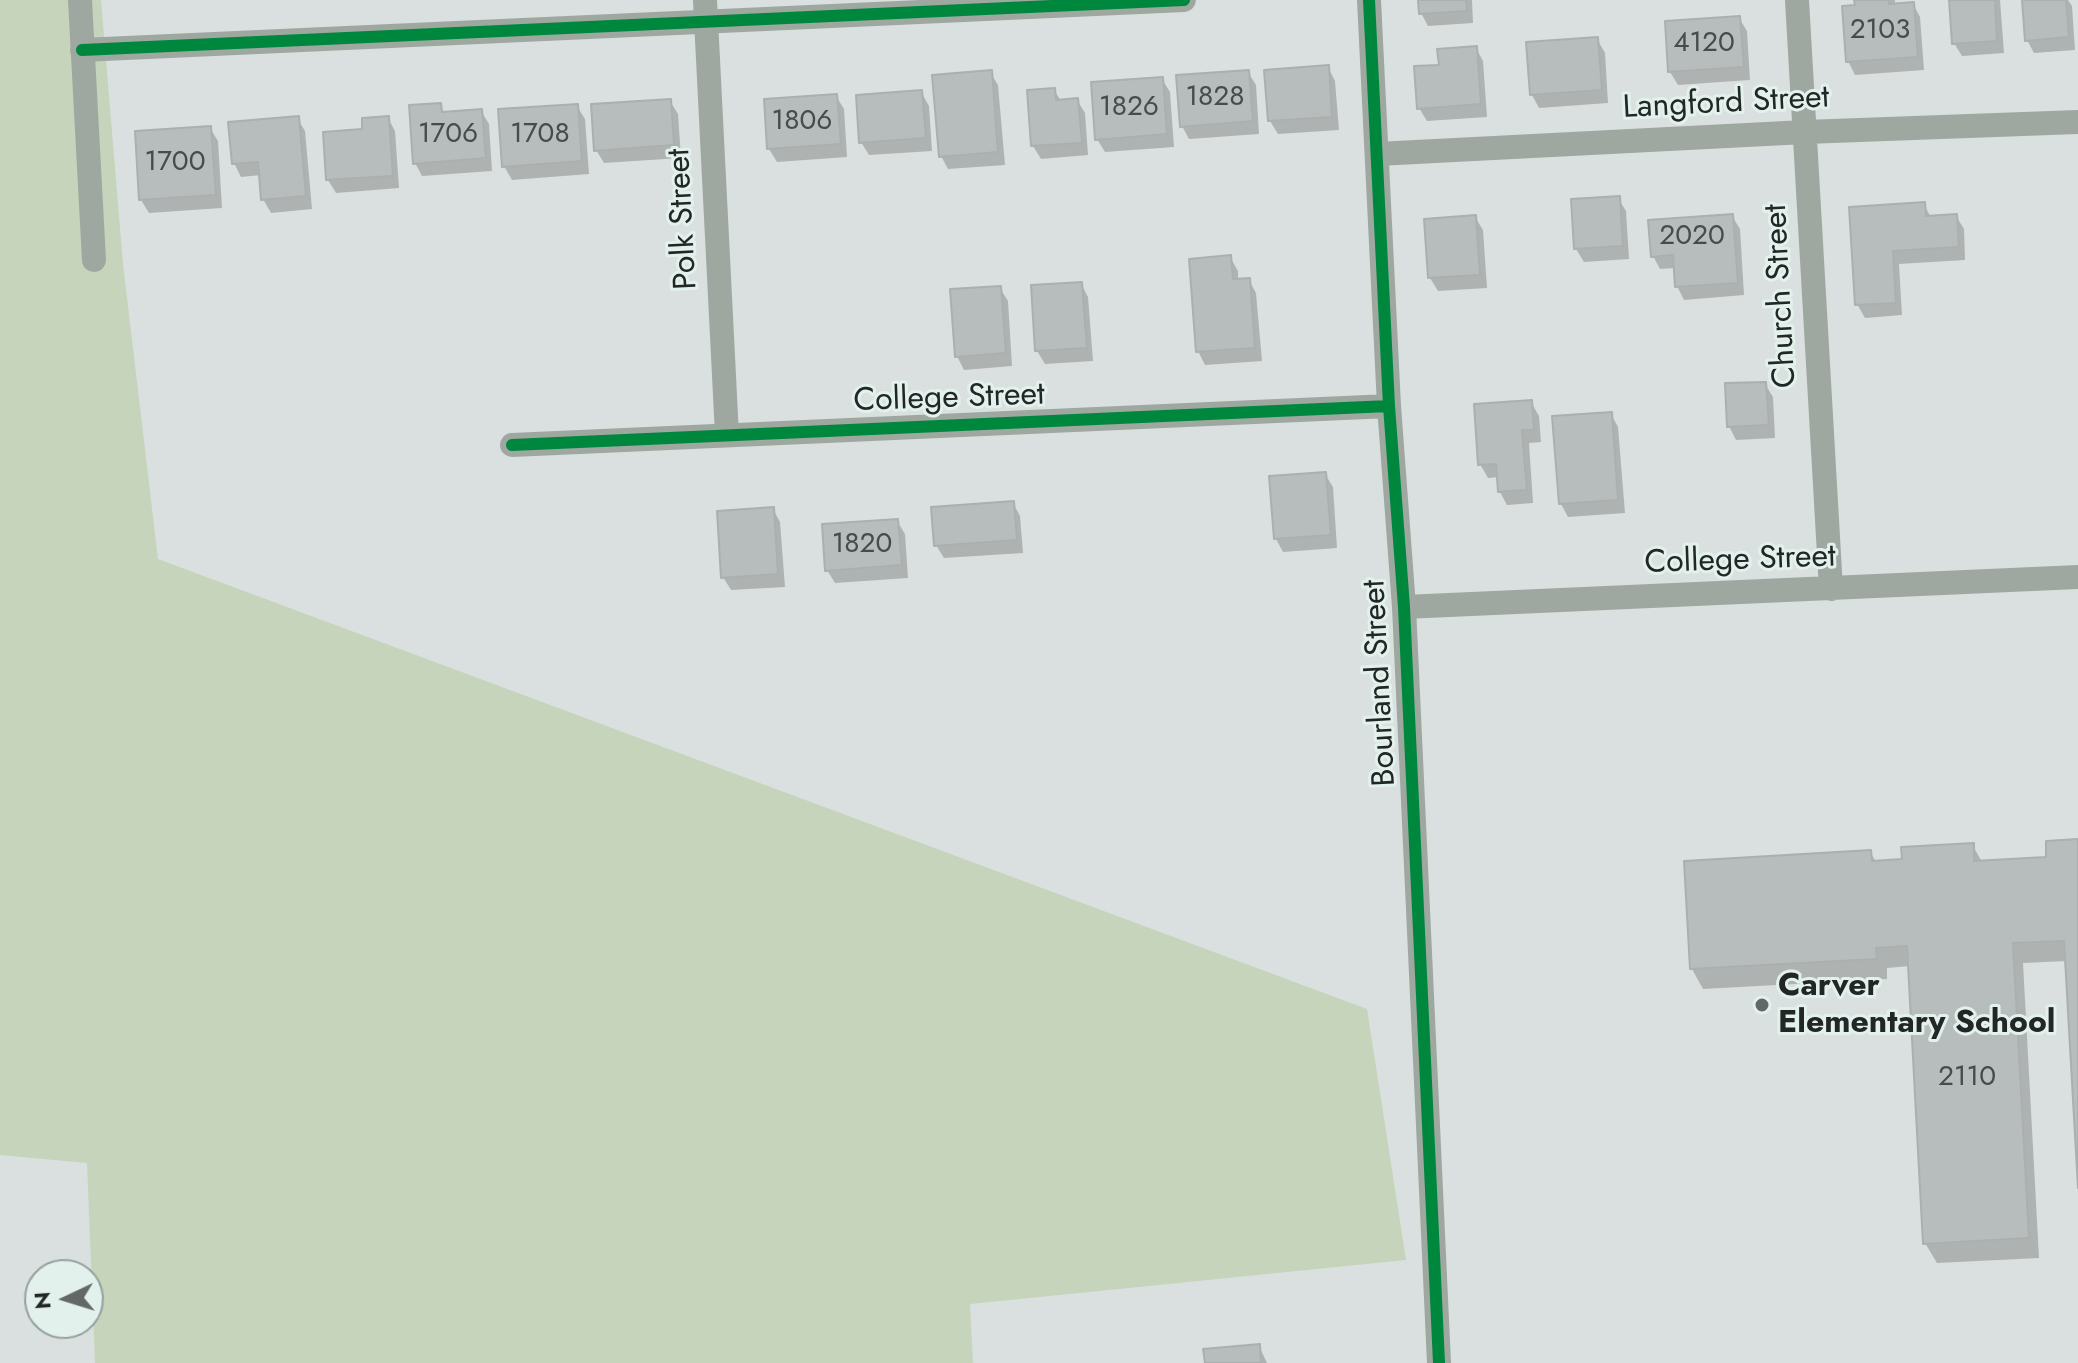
<!DOCTYPE html>
<html>
<head>
<meta charset="utf-8">
<style>
	body { margin:0 }
	#map { position:relative; width:2078px; height:1363px; overflow:hidden; background:#dae0df; font-family:Jost,sans-serif }
	canvas { display:block }
	.north { position:absolute; left:24px; top:1259px; width:80px; height:80px; box-sizing:border-box; background:#e3f1ed; border:2px solid #96a09d; border-radius:50%; rotate:266deg; font-size:22px; font-weight:700; line-height:32px; text-align:center; color:#222725 }
	.north::after { content:''; display:block; margin:auto; width:28px; height:36px; background:#626866; clip-path:polygon(50% 0,100% 100%,50% 72%,0 100%) }
</style>
</head>
<body>
<div id="map">
<canvas width="2078" height="1363"></canvas>
<div class="north">N</div>
</div>
<script>
const g = document.querySelector('canvas').getContext('2d');
g.lineJoin = 'round';
function paint(path, color) {
  g.fillStyle = color;
  g.fill(path, 'evenodd');
}
function strokePath(path, color, width, dash) {
  g.strokeStyle = color;
  g.lineWidth = width;
  g.lineCap = dash ? 'butt' : 'round';
  g.setLineDash(dash || []);
  g.stroke(path);
}
function label(font, color, halo, rows, align = 'center') {
  g.font = font + ' Jost,sans-serif';
  g.lineWidth = 6;
  g.setLineDash([]);
  g.textBaseline = 'middle';
  g.strokeStyle = halo;
  g.fillStyle = color;
  for (const [text, x, y, turn = 0] of rows) {
    g.save();
    g.translate(x, y);
    g.rotate((+turn || 0) * Math.PI / 180);
    g.textAlign = isNaN(turn) ? turn : align;
    if (halo) g.strokeText(text, 0, 0);
    g.fillText(text, 0, 0);
    g.restore();
  }
}
const green = new Path2D(`
	M0 0H101L123 264 158 559 1367 1009 1406 1260 970 1304 973 1363H95L87 1163 0 1155Z`);
const shadow = new Path2D(`
	M1420 0H1472L1473 23 1428 26 1421 13Z
	M1856 0H1895V5L1913 4 1920 17 1924 70 1855 75 1848 61Z
	M1951 0H2000L2004 53 1962 56 1954 43Z
	M2024 0H2068L2072 6 2075 50 2034 53 2027 40Z
	M1739 18 1747 31 1750 80 1678 85 1670 72Z
	M1597 39 1605 53 1608 103 1539 108 1532 95Z
	M1476 48 1483 61 1487 117 1427 121 1419 108Z
	M1328 67 1335 81 1339 130 1278 134 1270 121Z
	M990 72 998 85 1005 165 948 169 941 156Z
	M1248 72 1256 85 1259 134 1189 139 1182 126Z
	M1162 79 1170 92 1174 147 1105 152 1097 139Z
	M1054 90 1061 101 1077 100 1085 113 1088 155 1041 159 1033 146Z
	M921 92 929 106 932 151 869 155 861 142Z
	M836 96 844 109 847 157 777 162 769 149Z
	M670 101 678 114 681 158 604 163 596 150Z
	M440 105 445 114 481 111 489 124 492 171 422 176 415 163Z
	M577 106 585 119 589 174 512 180 504 166Z
	M297 118 305 131 312 209 271 213 263 199 261 175 241 177 234 163Z
	M388 118 395 131 399 188 336 193 328 180 365 131Z
	M210 128 218 141 222 208 149 213 141 200Z
	M1618 198 1626 211 1629 259 1584 262 1576 249Z
	M1924 204 1931 218 1956 216 1964 229 1965 260 1899 264 1902 315 1865 318 1857 304Z
	M1732 216 1740 229 1744 295 1684 300 1677 286 1676 268 1660 269 1653 256Z
	M1475 217 1483 230 1487 288 1438 291 1430 278Z
	M1230 257 1238 271V281L1249 280 1256 293 1262 361 1205 365 1198 351Z
	M1081 284 1088 297 1093 361 1045 364 1037 351Z
	M1000 288 1008 301 1012 366 964 370 957 356Z
	M1765 384 1773 397 1775 438 1736 440 1729 426Z
	M1531 402 1539 416 1541 442 1529 443 1533 503 1507 505 1500 492 1499 477 1488 478 1480 464Z
	M1611 414 1618 427 1625 513 1568 517 1561 504Z
	M1325 474 1333 487 1337 548 1283 552 1276 539Z
	M1013 503 1020 516 1023 553 944 558 936 545Z
	M773 509 780 522 785 587 731 590 723 577Z
	M897 521 905 534 908 578 835 583 827 570Z
	M2078 841V1151L2067 961 2023 963 2039 1258 1937 1263 1925 1243 1910 966 1887 968V979L1703 989 1692 969 1870 852 1876 862 1904 861 1973 846 1982 862 2049 859Z
	M1259 1346 1267 1363H1207Z`);
const building = new Path2D(`
	M1418 0H1466L1467 11 1419 14Z
	M1854 0H1889V4L1914 2 1918 57 1846 62 1842 6 1855 5Z
	M1949 0H1995L1997 41 1952 44Z
	M2022 0H2066L2069 37 2025 41Z
	M1740 16 1744 67 1668 72 1665 21Z
	M1598 37 1602 90 1530 95 1526 42Z
	M1477 46 1481 104 1417 109 1414 66 1439 65 1437 49Z
	M1329 65 1332 117 1268 121 1264 70Z
	M992 70 998 152 939 157 932 75Z
	M1249 70 1253 121 1180 127 1176 75Z
	M1163 77 1167 134 1095 140 1091 82Z
	M1055 88 1056 100 1078 98 1082 143 1031 146 1027 90Z
	M922 90 926 138 859 143 856 95Z
	M837 94 841 144 767 149 764 99Z
	M671 99 674 145 594 151 591 104Z
	M441 103 442 112 482 109 486 158 413 164 409 105Z
	M578 104 582 161 502 167 498 109Z
	M299 116 306 196 261 200 258 162 232 164 228 122Z
	M389 116 393 176 326 180 323 132 362 129V118Z
	M211 126 216 195 139 200 135 131Z
	M1620 196 1623 246 1574 249 1571 199Z
	M1925 202 1926 216 1957 214 1959 247 1893 251 1896 303 1855 305 1849 207Z
	M1733 214 1738 283 1675 287 1673 255 1651 257 1648 220Z
	M1476 215 1480 275 1428 278 1424 219Z
	M1231 255 1233 279 1250 278 1255 348 1196 352 1189 259Z
	M1082 282 1087 348 1035 351 1031 285Z
	M1001 286 1006 353 955 357 950 289Z
	M1766 382 1769 425 1727 427 1725 383Z
	M1532 400 1534 430H1522L1527 490 1498 492 1496 464 1478 465 1474 404Z
	M1612 412 1618 500 1559 504 1552 416Z
	M1326 472 1331 535 1274 539 1269 476Z
	M1014 501 1017 540 934 546 931 507Z
	M774 507 778 574 721 578 717 511Z
	M898 519 902 565 825 571 822 524Z
	M2078 839V1188L2064 941 2013 943 2029 1238 1923 1244 1907 946 1876 948 1877 959 1690 969 1684 861 1871 850 1872 861 1902 859 1901 847 1974 843V861L2046 857V841Z
	M1260 1344 1261 1363H1205L1203 1349Z`);
const minor = new Path2D(`
	M80 0 94 260
	M705 0 727 435
	M1369 0 1389 406 1404 607 1439 1363
	M1797 0 1831 589
	M82 50 1184 0
	M1377 154 1805 132 2078 122
	M512 445 1389 406
	M1404 607 2078 577`);
const cycleway = new Path2D(`
	M1369 0 1389 406 1404 607 1439 1363
	M82 50 1184 0
	M512 445 1389 406`);
const markers = [
	[1762,1005,8,"#626866"]
];
const numberNames = [
	["2103",1880,31],
	["4120",1704,44],
	["1828",1215,98],
	["1826",1129,108],
	["1806",802,122],
	["1706",448,135],
	["1708",540,135],
	["1700",175,163],
	["2020",1692,237],
	["1820",862,545],
	["2110",1967,1078]
];
const streetNames = [
	["Langford Street",1726,104,-3],
	["Polk Street",684,219,-93],
	["Church Street",1782,296,-93],
	["College Street",949,399,-2],
	["College Street",1740,561,-2],
	["Bourland Street",1381,683,-93]
];
const poiNames = [
	["Carver",1778,987],
	["Elementary School",1778,1024]
];
paint(green, '#c5d4bb');
paint(shadow, '#0003');
paint(building, '#b7bcbc');
strokePath(building, '#aaafaf', 2);
strokePath(minor, '#9ea8a0', 24);
strokePath(cycleway, '#00873e', 12);
for (const [x, y, r, color] of markers) {
  const dot = new Path2D();
  dot.arc(x, y, r, 0, 2 * Math.PI);
  g.fillStyle = color;
  g.fill(dot);
  strokePath(dot, '#e3f1ed', 3);
}
label('28px', '#474c4b', null, numberNames);
label('32px', '#222725', '#e3f1ed', streetNames);
label('bold 32px', '#222725', '#e3f1ed', poiNames, 'left');
</script>
</body>
</html>
